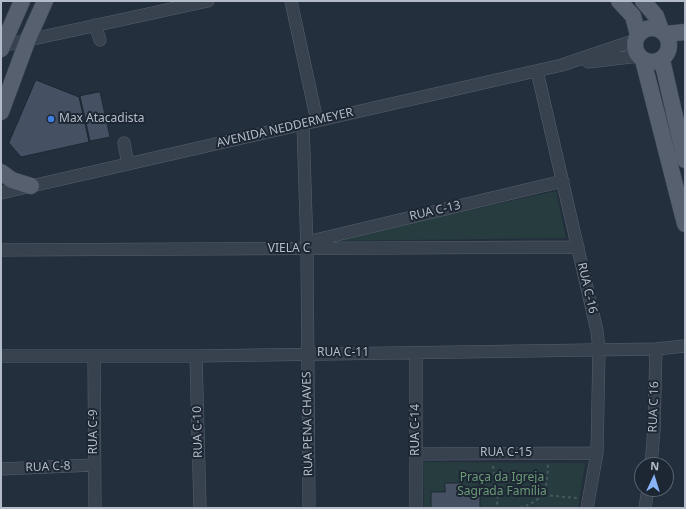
<!DOCTYPE html>
<html>
<head>
<meta charset="utf-8">
<style>
	body { margin:0 }
	#map { position:relative; width:686px; height:509px; overflow:hidden; background:#242f3e; font-family:"Noto Sans",sans-serif }
	canvas { display:block }
	.frame { position:absolute; inset:0; border:2px solid #b4bcc9; pointer-events:none }
	.north { position:absolute; left:634px; top:457px; width:40px; height:40px; box-sizing:border-box; background:#1d2633; border:1px solid #59626f; border-radius:50%; rotate:4deg; font-size:11px; font-weight:700; line-height:16px; text-align:center; color:#b4bcc9 }
	.north::after { content:''; display:block; margin:auto; width:14px; height:18px; background:#8ab4f8; clip-path:polygon(50% 0,100% 100%,50% 72%,0 100%) }
</style>
</head>
<body>
<div id="map">
<canvas width="686" height="509"></canvas>
<div class="frame"></div>
<div class="north">N</div>
</div>
<script>
const g = document.querySelector('canvas').getContext('2d');
g.lineJoin = 'round';
function paint(path, color) {
  g.fillStyle = color;
  g.fill(path, 'evenodd');
}
function strokePath(path, color, width, dash) {
  g.strokeStyle = color;
  g.lineWidth = width;
  g.lineCap = dash ? 'butt' : 'round';
  g.setLineDash(dash || []);
  g.stroke(path);
}
function label(font, color, halo, rows, align = 'center') {
  g.font = font + ' "Noto Sans",sans-serif';
  g.lineWidth = 4;
  g.setLineDash([]);
  g.textBaseline = 'middle';
  g.strokeStyle = halo;
  g.fillStyle = color;
  for (const [text, x, y, turn = 0] of rows) {
    g.save();
    g.translate(x, y);
    g.rotate((+turn || 0) * Math.PI / 180);
    g.textAlign = isNaN(turn) ? turn : align;
    if (halo) g.strokeText(text, 0, 0);
    g.fillText(text, 0, 0);
    g.restore();
  }
}
const green = new Path2D(`
	M556 191 566 238 328 241Z
	M423 462 585 463 578 508H424Z`);
const building = new Path2D(`
	M36 80 79 97 89 142 21 157 9 143Z
	M100 92 110 137 90 141 80 96Z
	M445 483H462L461 492H480V508H431V492H445Z`);
const path = new Path2D(`
	M493 466 498 500 496 508
	M544 495 577 498
	M504 508H511
	M520 508C546 499 547 490 548 464`);
const minor = new Path2D(`
	M291 1 317 121
	M95 25 100 40
	M1 46 208 1
	M588 62 639 56
	M537 71 597 331 599 349 597 453 587 508
	M303 124 307 249 309 508
	M124 143 128 164
	M1 193 562 65 636 40
	M307 242 563 181
	M1 250 578 247
	M1 356H196L656 349 685 346
	M94 356 95 508
	M196 356 200 508
	M416 454 597 453
	M651 465 654 429 656 349
	M1 469 94 465
	M416 508V353
	M645 508 648 489`);
const major = new Path2D(`
	M619 1 633 16 638 35
	M643 1 656 16 661 30
	M635 45a17 17 0 1 1 34 0a17 17 0 1 1-34 0Z
	M666 34 685 32
	M1 49 22 1
	M643 60 685 224
	M662 60 685 160
	M1 112 28 39 45 1
	M1 172 12 180 31 186`);
const markers = [
	[51,119,4,"#3f7fe0"]
];
const poiNames = [
	["Max Atacadista",59,119]
];
const streetNames = [
	["AVENIDA NEDDERMEYER",285,128,-13],
	["RUA C-13",435,211,-13],
	["VIELA C",289,249],
	["RUA C-16",587,288,77],
	["RUA C-11",343,353],
	["RUA C 16",654,407,-88],
	["RUA PENA CHAVES",308,424,-91],
	["RUA C-14",416,430,-90],
	["RUA C-9",94,432,-90],
	["RUA C-10",198,432,-91],
	["RUA C-15",506,453],
	["RUA C-8",48,467,-2]
];
const parkNames = [
	["Praça da Igreja",502,478],
	["Sagrada Família",502,492]
];
paint(green, '#263c3f');
paint(building, '#455162');
strokePath(building, '#1f2835', 1);
strokePath(minor, '#565f6c', 13);
strokePath(major, '#414a57', 17);
strokePath(path, '#44595c', 2, [3, 3]);
strokePath(minor, '#38414e', 12);
strokePath(major, '#56606e', 16);
for (const [x, y, r, color] of markers) {
  const dot = new Path2D();
  dot.arc(x, y, r, 0, 2 * Math.PI);
  g.fillStyle = color;
  g.fill(dot);
  strokePath(dot, '#1d2633', 1.5);
}
label('12px', '#b4bcc9', '#1d2633', poiNames, 'left');
label('12px', '#b4bcc9', '#1d2633', streetNames);
label('12px', '#6b9a76', '#1d2633', parkNames);
</script>
</body>
</html>
